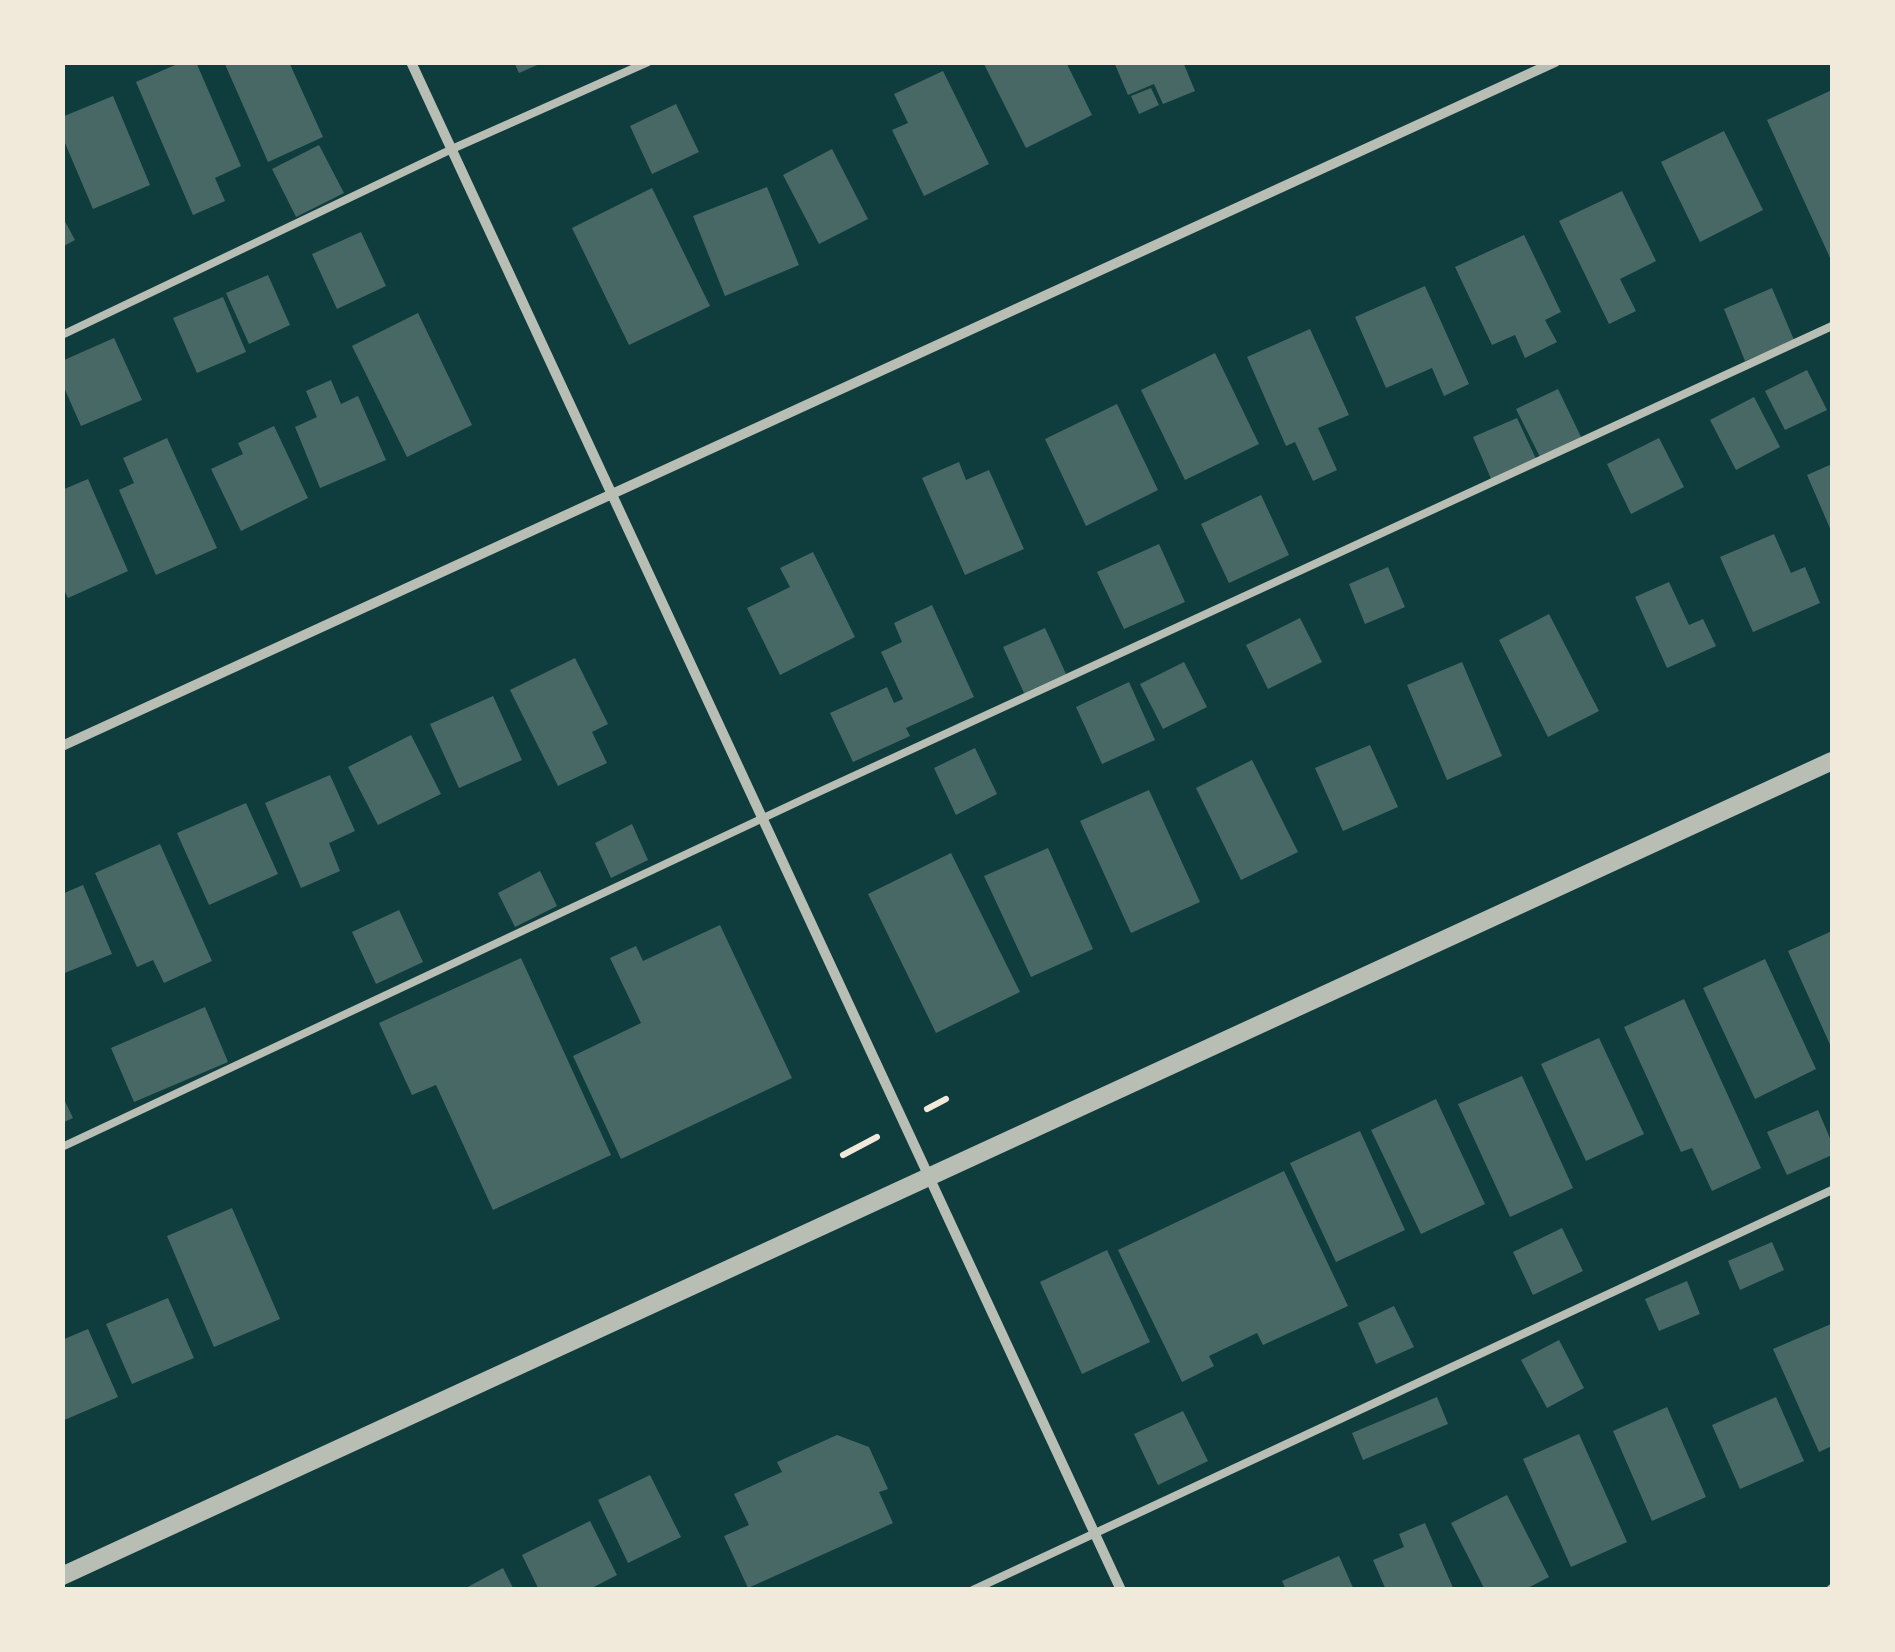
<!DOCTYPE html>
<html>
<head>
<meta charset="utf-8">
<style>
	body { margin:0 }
	#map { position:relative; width:1895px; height:1652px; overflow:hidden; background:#0f3d3e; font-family:Cabin,sans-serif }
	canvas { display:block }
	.frame { position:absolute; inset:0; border:65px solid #f1e9da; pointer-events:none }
</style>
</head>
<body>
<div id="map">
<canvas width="1895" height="1652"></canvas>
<div class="frame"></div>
</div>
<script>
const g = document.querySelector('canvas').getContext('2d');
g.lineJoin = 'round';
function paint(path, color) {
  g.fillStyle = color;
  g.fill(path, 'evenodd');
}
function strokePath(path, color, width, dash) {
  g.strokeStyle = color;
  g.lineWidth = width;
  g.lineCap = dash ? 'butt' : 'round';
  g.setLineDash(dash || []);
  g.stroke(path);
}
const building = new Path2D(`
	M182 62H196L241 166 215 178 225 201 193 215 136 82Z
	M224 62H289L323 137 268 162Z
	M514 62H544L519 73Z
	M987 62H1066L1092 115 1026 148 984 64Z
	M1114 62H1183L1195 91 1163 104 1154 84 1128 95Z
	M943 71 989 164 924 196 892 130 908 123 894 94Z
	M1151 88 1159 105 1139 114 1131 96Z
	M1832 90V262L1767 120Z
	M113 96 150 185 93 209 62 136V117Z
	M676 104 699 152 652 174 630 126Z
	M1724 131 1763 210 1700 242 1661 162Z
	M319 145 344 193 296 217 272 169Z
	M832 149 868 219 819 244 783 175Z
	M767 187 799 265 725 296 693 216Z
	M652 188 710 306 629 345 572 228Z
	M1622 191 1656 261 1620 279 1636 311 1609 324 1559 221Z
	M62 216 75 240 62 247Z
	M361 232 386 286 337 309 312 254Z
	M1524 235 1561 312 1545 320 1557 342 1525 358 1515 335 1492 345 1455 267Z
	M268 275 290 325 249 344 226 293Z
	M1425 286 1469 384 1444 396 1432 368 1386 388 1355 317Z
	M1772 288 1794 340 1745 361 1724 309Z
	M223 297 246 352 197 373 173 318Z
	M418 313 472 425 407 457 352 346Z
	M1310 329 1349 415 1318 428 1337 470 1313 481 1295 442 1286 446 1247 357Z
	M114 338 142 400 81 426 62 383V361Z
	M1215 353 1259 444 1185 480 1141 390Z
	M1807 370 1827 410 1785 430 1765 391Z
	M331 380 341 404 358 396 386 460 320 488 295 427 317 417 306 391Z
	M1558 389 1582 439 1541 459 1516 409Z
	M1754 397 1780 447 1736 470 1710 420Z
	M1117 404 1158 490 1086 526 1045 439Z
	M1517 418 1537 461 1492 481 1473 437Z
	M274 426 308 498 241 531 211 469 243 454 238 443Z
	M167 438 217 548 156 575 119 490 134 483 123 458Z
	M1659 438 1684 487 1631 514 1607 464Z
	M959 462 966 480 989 470 1024 549 965 575 922 478Z
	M1832 464V533L1807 475Z
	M88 479 128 571 68 598 62 586V490Z
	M1261 495 1289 555 1229 583 1201 524Z
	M1774 534 1791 573 1805 567 1820 603 1753 632 1720 557Z
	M1159 544 1185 602 1124 629 1097 572Z
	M813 552 855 637 780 675 747 608 790 587 780 568Z
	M1388 567 1405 607 1365 624 1349 584Z
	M1669 582 1689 625 1703 619 1716 646 1667 668 1635 597Z
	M932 605 974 697 906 728 910 736 853 762 830 713 887 687 894 703 903 699 881 652 902 642 894 623Z
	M1549 614 1599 711 1548 737 1499 640Z
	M1300 618 1322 662 1268 689 1246 645Z
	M1045 628 1066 674 1024 693 1003 647Z
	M575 658 608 724 592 732 607 763 558 786 510 690Z
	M1184 662 1207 707 1163 729 1140 684Z
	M1462 662 1502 756 1447 780 1407 685Z
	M1129 682 1155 740 1102 764 1076 707Z
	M493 696 522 760 459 788 430 724Z
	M411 735 441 794 378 825 348 767Z
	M1370 745 1398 807 1343 831 1315 768Z
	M975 748 997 794 956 815 934 768Z
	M1252 760 1298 852 1241 880 1196 788Z
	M330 775 355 831 329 843 340 871 301 888 265 803Z
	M1149 790 1200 902 1131 933 1080 821Z
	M246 803 278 874 209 905 177 833Z
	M632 824 648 860 611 878 595 843Z
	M160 844 212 961 164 983 153 960 137 967 95 873Z
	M1048 848 1093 949 1031 977 984 876Z
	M951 853 1020 992 936 1033 868 894Z
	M540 871 557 906 515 927 498 893Z
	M83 885 112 954 62 974V894Z
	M399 910 423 962 376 984 352 932Z
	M720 925 792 1078 621 1159 573 1056 641 1023 610 958 636 946 643 961Z
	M1832 931V1049L1788 951Z
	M521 958 611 1155 493 1210 436 1085 412 1095 379 1023Z
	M1765 959 1816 1069 1755 1099 1703 988Z
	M1684 999 1761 1168 1712 1191 1692 1148 1681 1152 1624 1027Z
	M205 1007 228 1062 134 1102 111 1048Z
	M1599 1038 1644 1134 1586 1161 1541 1064Z
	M1522 1076 1573 1188 1510 1217 1458 1104Z
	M62 1095 73 1118 62 1123Z
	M1436 1099 1485 1204 1421 1234 1371 1130Z
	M1818 1110 1832 1143V1155L1787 1175 1767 1132Z
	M1360 1131 1405 1230 1336 1262 1290 1163Z
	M1284 1171 1348 1306 1263 1345 1257 1333 1209 1356 1214 1366 1182 1382 1118 1250Z
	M232 1208 280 1319 214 1347 167 1236Z
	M1562 1228 1583 1271 1533 1295 1513 1252Z
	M1772 1242 1784 1270 1740 1290 1728 1261Z
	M1107 1250 1150 1342 1082 1374 1040 1282Z
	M1687 1281 1700 1314 1659 1331 1645 1299Z
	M168 1298 194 1358 132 1384 106 1324Z
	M1394 1306 1414 1347 1376 1364 1358 1323Z
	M1831 1324 1832 1446 1819 1452 1773 1349Z
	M88 1329 118 1397 62 1421V1340Z
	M1559 1340 1584 1388 1547 1408 1521 1360Z
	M1437 1397 1448 1424 1363 1460 1352 1433Z
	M1776 1397 1804 1461 1740 1489 1712 1425Z
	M1667 1407 1706 1497 1652 1521 1613 1431Z
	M1183 1411 1208 1461 1158 1485 1134 1434Z
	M1579 1434 1627 1542 1571 1567 1523 1459Z
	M837 1435 869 1447 888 1489 879 1492 893 1523 748 1588 724 1536 749 1525 734 1494 782 1472 777 1462Z
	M650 1475 681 1537 628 1563 598 1500Z
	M1507 1495 1549 1577 1524 1590H1485L1451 1523Z
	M590 1521 617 1575 588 1590H539L522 1555Z
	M1425 1523 1454 1590H1386L1373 1560 1404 1547 1399 1534Z
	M1339 1556 1354 1590H1286L1282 1581Z
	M503 1568 514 1590H462Z`);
const path = new Path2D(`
	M927 1109 946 1099
	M843 1155 877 1137`);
const service = new Path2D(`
	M62 335 452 149 648 62
	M62 1147 808 797 1832 326
	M973 1590 1832 1190`);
const minor = new Path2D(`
	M411 62 1121 1590
	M62 746 1555 62
	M1831 1590 1832 1589`);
const tertiary = new Path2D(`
	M62 1576 1832 761`);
paint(building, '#486865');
strokePath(path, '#f1e9da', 6);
strokePath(service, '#b8beb3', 8);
strokePath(minor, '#b8beb3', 10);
strokePath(tertiary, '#b8beb3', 18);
</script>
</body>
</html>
